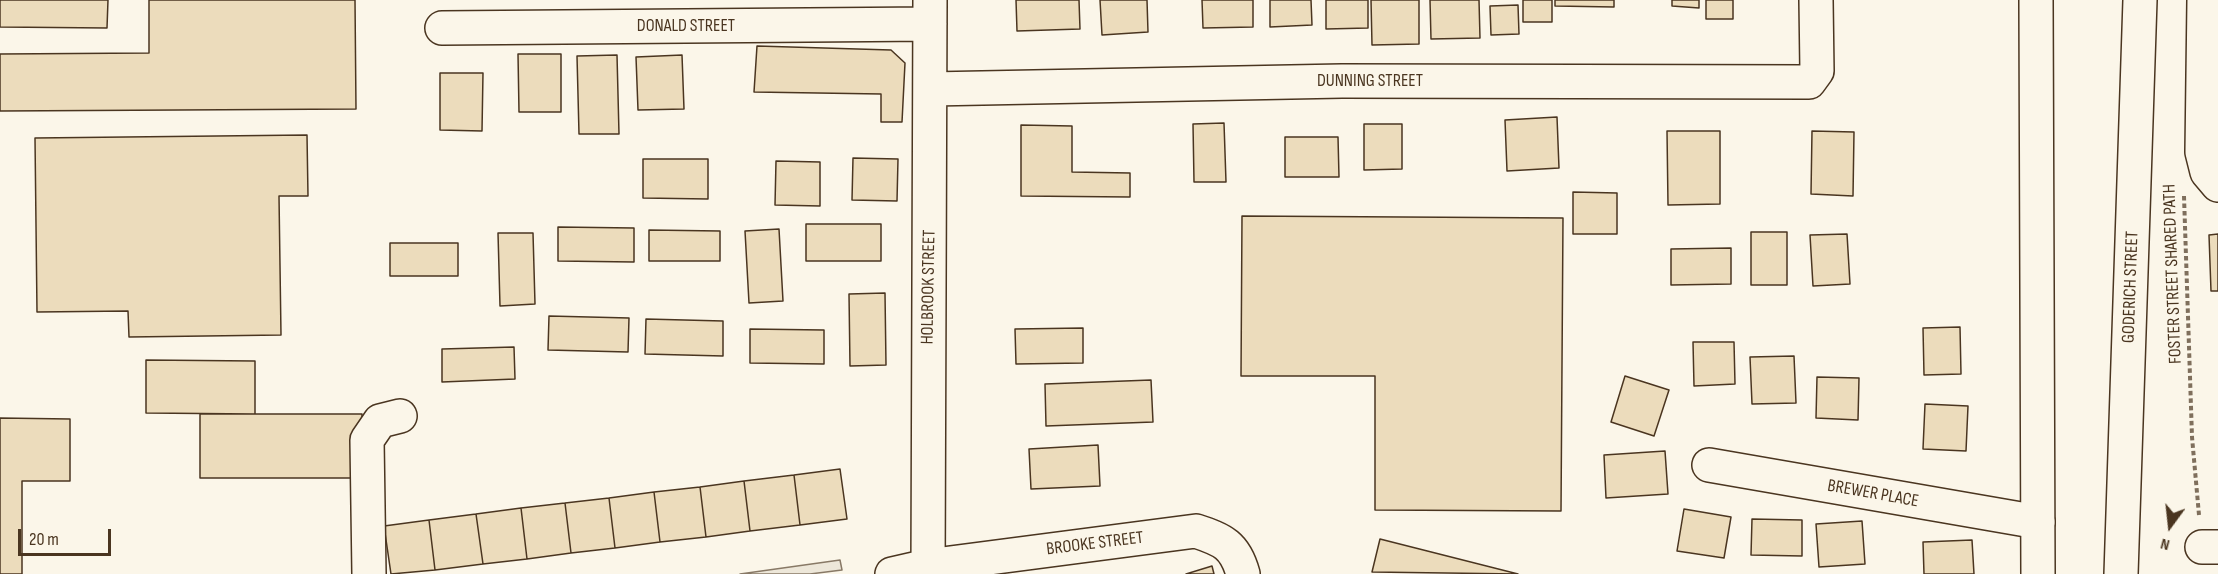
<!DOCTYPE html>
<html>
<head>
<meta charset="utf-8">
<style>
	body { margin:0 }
	#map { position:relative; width:2218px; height:574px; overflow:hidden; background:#fbf6e9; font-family:"Sofia Sans Condensed",sans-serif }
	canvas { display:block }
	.north { position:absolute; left:2140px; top:496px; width:60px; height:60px; -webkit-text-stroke:4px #fbf6e9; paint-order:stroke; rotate:195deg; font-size:16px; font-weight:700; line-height:24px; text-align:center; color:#4a3520 }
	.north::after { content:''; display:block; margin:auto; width:21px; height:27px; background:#4a3520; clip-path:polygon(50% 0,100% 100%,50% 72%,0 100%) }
	.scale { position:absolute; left:18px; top:529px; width:93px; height:27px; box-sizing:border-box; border:3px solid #4a3520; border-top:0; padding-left:8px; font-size:18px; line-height:21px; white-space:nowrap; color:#4a3520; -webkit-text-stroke:4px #fbf6e9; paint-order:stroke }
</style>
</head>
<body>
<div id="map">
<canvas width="2218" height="574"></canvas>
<div class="north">N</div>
<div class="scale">20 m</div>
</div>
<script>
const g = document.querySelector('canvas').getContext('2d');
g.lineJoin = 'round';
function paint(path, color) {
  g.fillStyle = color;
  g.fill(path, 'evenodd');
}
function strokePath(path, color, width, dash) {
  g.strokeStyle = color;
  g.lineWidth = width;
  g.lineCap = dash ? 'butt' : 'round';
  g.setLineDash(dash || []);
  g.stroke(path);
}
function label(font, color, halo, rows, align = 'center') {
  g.font = font + ' "Sofia Sans Condensed",sans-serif';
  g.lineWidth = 4.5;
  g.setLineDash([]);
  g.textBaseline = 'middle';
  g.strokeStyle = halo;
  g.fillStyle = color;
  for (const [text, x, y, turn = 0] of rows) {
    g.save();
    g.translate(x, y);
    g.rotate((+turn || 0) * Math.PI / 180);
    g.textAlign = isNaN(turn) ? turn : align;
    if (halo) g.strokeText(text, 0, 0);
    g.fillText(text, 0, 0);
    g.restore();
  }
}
const parking = new Path2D(`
	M840 560 842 570 810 574H740Z`);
const building = new Path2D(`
	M0 0H108L107 28 0 27Z
	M149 0H355L356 109 0 111V54L149 53Z
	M1016 0H1079L1080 29 1017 31Z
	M1100 0H1147L1148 32 1102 35Z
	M1202 0H1253V27L1203 28Z
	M1270 0H1311L1312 25 1270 27Z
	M1326 0H1368V28L1326 29Z
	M1371 0H1419V44L1372 45Z
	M1430 0H1479L1480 38 1431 39Z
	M1523 0H1552V22H1523Z
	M1555 0H1614V7L1555 6Z
	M1672 0H1699V8L1672 6Z
	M1706 0H1733V19H1706Z
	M1518 5 1519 34 1491 35 1490 6Z
	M757 46 891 50 905 63 902 122H881V94L754 92Z
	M518 54H561V112H519Z
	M617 55 619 134H579L577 56Z
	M682 55 684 109 638 110 636 57Z
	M440 73H483L482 131 440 130Z
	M1557 117 1559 168 1507 171 1505 120Z
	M1224 123 1226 182H1194L1193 124Z
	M1364 124H1402V169L1364 170Z
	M1021 125 1072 126V172L1130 173V197L1021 196Z
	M1667 131H1720V204L1668 205Z
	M1812 131 1854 132 1853 196 1811 194Z
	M307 135 308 196H279L281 335 129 337 128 311 37 312 35 138Z
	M1285 137H1338L1339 177H1285Z
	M853 158 898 159 897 201 852 200Z
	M643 159H708V199L643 198Z
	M776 161 820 162V206L775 205Z
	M1573 192 1617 193V234H1573Z
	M1242 216 1563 218 1561 511 1375 510V376H1241Z
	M806 224H881V261H806Z
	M558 227 634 228V262L558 261Z
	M779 229 783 301 749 303 745 231Z
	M649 230 720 231V261H649Z
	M1751 232H1787V285H1751Z
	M498 233H533L535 304 500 306Z
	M1847 234 1850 284 1813 286 1810 235Z
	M2218 234V291H2211L2209 235Z
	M390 243H458V276H390Z
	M1731 248V284L1671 285V249Z
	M885 293 886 365 850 366 849 294Z
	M549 316 629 318 628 352 548 350Z
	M646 319 723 321V356L645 354Z
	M1960 327 1961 374 1924 375 1923 328Z
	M1083 328V363L1016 364 1015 329Z
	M750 329 824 330V364L750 363Z
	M1693 342H1734L1735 384 1694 386Z
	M514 347 515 379 442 382V349Z
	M1794 356 1796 403 1752 404 1750 357Z
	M146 360 255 361V414L146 413Z
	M1625 376 1669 390 1654 436 1611 422Z
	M1817 377 1859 378 1858 420 1816 418Z
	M1151 380 1153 422 1046 426 1045 384Z
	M1925 404 1968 406 1966 451 1923 449Z
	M200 414H362V478H200Z
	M0 418 70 419V481H22V574H0Z
	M1098 445 1100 486 1031 489 1029 449Z
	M1665 451 1668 494 1606 498 1604 455Z
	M840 469 847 519 800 525 794 475Z
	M794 475 800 525 750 531 744 481Z
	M744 481 750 531 706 537 700 487Z
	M700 487 706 537 660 542 654 492Z
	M654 492 660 542 615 548 609 498Z
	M609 498 615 548 571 553 565 503Z
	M565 503 571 553 527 559 521 508Z
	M521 508 527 559 483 564 476 514Z
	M1684 509 1731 517 1724 558 1677 551Z
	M476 514 483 564 435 570 429 520Z
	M1752 519 1802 520V556L1751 555Z
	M429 520 435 570 391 574 384 526Z
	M1862 521 1865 564 1819 567 1816 524Z
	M1380 539 1518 574 1372 572Z
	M1972 540 1974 574H1924L1923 542Z
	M1212 566 1214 574H1186Z`);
const path = new Path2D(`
	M2184 196 2192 437 2199 515`);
const minor = new Path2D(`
	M2204 0 2202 152 2207 172 2218 185
	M442 28 930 24
	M931 89 1342 81 1809 82 1817 71 1816 0
	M1709 465 2038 522
	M2202 547H2218
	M369 574 367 440 380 421 400 416
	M892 574 927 566 1196 531C1223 540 1235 545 1243 574
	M928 574 930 0`);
const highway = new Path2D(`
	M2036 0 2038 574
	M2121 574 2140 0`);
const streetNames = [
	["DONALD STREET",686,26],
	["DUNNING STREET",1370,81],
	["FOSTER STREET SHARED PATH",2173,274,-92],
	["HOLBROOK STREET",929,287,-89],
	["GODERICH STREET",2131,287,-88],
	["BREWER PLACE",1873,494,10],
	["BROOKE STREET",1095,544,-7]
];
paint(parking, '#ede7d9');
strokePath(parking, '#887966', 1.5);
paint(building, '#ecdcbc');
strokePath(building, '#4a3520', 1.5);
strokePath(minor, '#4a3520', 36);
strokePath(highway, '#4a3520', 36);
strokePath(path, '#7f6f5c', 4, [4.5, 3]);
strokePath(minor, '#fbf6e9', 33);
strokePath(highway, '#fbf6e9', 33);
label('18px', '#4a3520', '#fbf6e9', streetNames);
</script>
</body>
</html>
